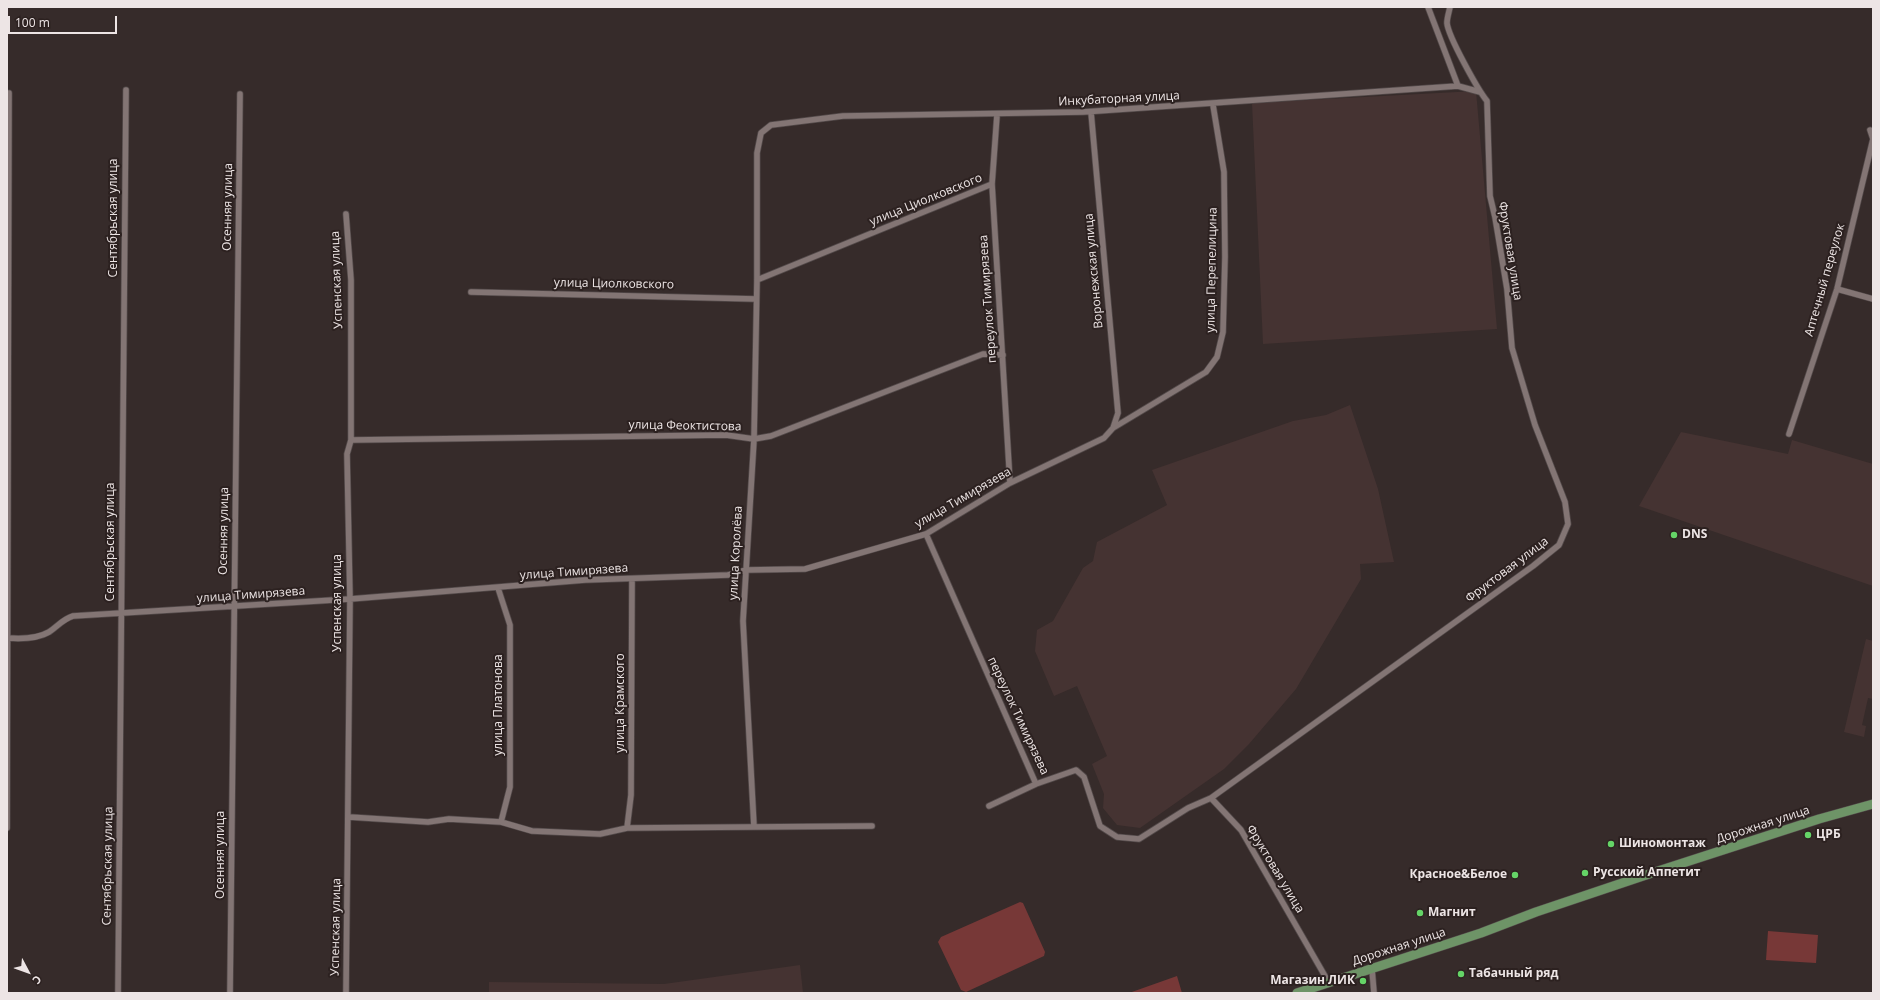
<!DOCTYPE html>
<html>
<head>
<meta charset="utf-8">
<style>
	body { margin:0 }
	#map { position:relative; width:1880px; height:1000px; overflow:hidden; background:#362b2a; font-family:"Open Sans",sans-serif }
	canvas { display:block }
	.frame { position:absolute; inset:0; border:8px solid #ede5e5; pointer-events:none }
	.north { position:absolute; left:8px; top:952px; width:40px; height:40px; -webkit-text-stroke:3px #2c2120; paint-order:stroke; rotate:131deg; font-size:11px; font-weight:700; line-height:16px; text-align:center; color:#ede5e5 }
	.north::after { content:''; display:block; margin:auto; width:14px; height:18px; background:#ede5e5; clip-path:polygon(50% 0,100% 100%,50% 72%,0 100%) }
	.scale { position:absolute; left:8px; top:16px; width:109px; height:18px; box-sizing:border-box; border:2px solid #ede5e5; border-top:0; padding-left:5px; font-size:12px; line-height:14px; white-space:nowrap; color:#ede5e5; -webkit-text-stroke:3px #2c2120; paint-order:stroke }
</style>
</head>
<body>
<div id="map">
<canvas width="1880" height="1000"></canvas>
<div class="frame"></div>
<div class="north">С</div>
<div class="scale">100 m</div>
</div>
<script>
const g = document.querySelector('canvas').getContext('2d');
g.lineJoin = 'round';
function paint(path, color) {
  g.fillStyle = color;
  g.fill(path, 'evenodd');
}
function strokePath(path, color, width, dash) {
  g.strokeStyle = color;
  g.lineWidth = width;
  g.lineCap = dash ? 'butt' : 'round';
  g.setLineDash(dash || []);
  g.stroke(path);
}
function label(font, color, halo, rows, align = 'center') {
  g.font = font + ' "Open Sans",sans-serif';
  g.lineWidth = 4;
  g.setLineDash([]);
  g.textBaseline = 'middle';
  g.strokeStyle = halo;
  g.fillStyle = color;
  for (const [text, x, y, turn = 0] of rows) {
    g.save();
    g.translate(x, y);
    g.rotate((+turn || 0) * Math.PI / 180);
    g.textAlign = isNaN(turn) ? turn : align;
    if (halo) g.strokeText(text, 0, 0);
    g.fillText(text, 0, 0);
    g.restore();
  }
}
const built = new Path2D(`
	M1476 91 1497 329 1263 344 1252 103Z
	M1350 405 1378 489 1394 562 1360 564 1361 579 1296 689 1249 744 1224 769 1140 828 1117 825 1103 808 1104 794 1092 764 1107 756 1077 686 1054 696 1035 651 1037 630 1053 621 1083 568 1093 561 1097 542 1167 505 1152 470 1293 421 1326 415Z
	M1681 432 1788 454 1792 440 1873 464V586L1639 506Z
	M1866 639 1873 641V699L1868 698 1862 725 1866 726 1864 737 1844 732Z
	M800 965 803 993H489V982L664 984Z`);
const green = new Path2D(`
	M1020 902 1023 903 1045 952 1044 956 966 992 961 990 938 942 941 937Z
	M1768 931 1818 935 1816 963 1766 960Z
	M1177 976 1182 993H1129Z`);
const street = new Path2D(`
	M1428 7 1458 86
	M1091 112 1118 413 1113 428
	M997 115 992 184 1010 483
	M346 214 351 280V440L347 454 350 599 346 993
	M757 280 992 184
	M1837 289 1873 299
	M471 292 756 299
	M1789 434 1837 289 1873 139 1870 130
	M351 440 726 435 754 439 771 436 983 354 1003 355
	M926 534 1036 784 1076 770 1084 777 1100 826 1117 837 1139 839 1188 808 1211 798 1533 566 1559 545 1568 524 1565 502 1535 425 1512 348 1507 289 1495 217 1490 196 1487 101C1478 90 1448 36 1447 23 1447 18 1449 12 1450 7
	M498 588 510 625V787L501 822
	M8 638C22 639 37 639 49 632 58 626 63 619 73 616L350 599 585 580 728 575 746 570 805 569 926 534 1010 483 1104 438 1113 428 1206 372 1217 357 1223 332 1225 257 1224 172 1213 105
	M1211 798 1241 830 1329 983
	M989 806 1036 784
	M349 817 428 822 449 819 501 822 532 831 600 834 627 828 872 826
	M754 827 743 621 754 439 757 280V153L761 133 771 125 843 116 1083 112 1458 86 1480 92
	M7 828 9 93
	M627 828 631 795 632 579
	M1372 969 1374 993
	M118 993 126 90
	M230 993 240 94`);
const primary = new Path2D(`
	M1297 993 1481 933 1536 912 1652 873 1819 819 1873 804`);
const markers = [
	[1674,535,4,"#65d467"],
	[1808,835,4,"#65d467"],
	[1611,844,4,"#65d467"],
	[1585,873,4,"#65d467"],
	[1515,875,4,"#65d467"],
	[1420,913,4,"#65d467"],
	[1461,974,4,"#65d467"],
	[1363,981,4,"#65d467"]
];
const streetNames = [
	["Инкубаторная улица",1119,99,-3],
	["улица Циолковского",926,200,-22],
	["Осенняя улица",228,207,-89],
	["Сентябрьская улица",114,218,-90],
	["Фруктовая улица",1510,251,81],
	["улица Перепелицина",1212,270,-89],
	["Воронежская улица",1094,271,-95],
	["Успенская улица",337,280,-92],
	["Аптечный переулок",1825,280,-74],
	["улица Циолковского",614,284,1],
	["переулок Тимирязева",988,299,-94],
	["улица Феоктистова",685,426,1],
	["улица Тимирязева",963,498,-30],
	["Осенняя улица",224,531,-89],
	["Сентябрьская улица",111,542,-90],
	["улица Королёва",736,553,-87],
	["Фруктовая улица",1507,570,-37],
	["улица Тимирязева",574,572,-4],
	["улица Тимирязева",251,595,-4],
	["Успенская улица",338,603,-90],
	["улица Крамского",621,703,-90],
	["улица Платонова",499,705,-90],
	["переулок Тимирязева",1018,716,65],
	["Дорожная улица",1763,825,-18],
	["Осенняя улица",221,855,-90],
	["Сентябрьская улица",108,866,-89],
	["Фруктовая улица",1275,869,59],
	["Успенская улица",336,927,-89],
	["Дорожная улица",1399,947,-18]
];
const poiNames = [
	["DNS",1682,535],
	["ЦРБ",1816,835],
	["Шиномонтаж",1619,844],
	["Русский Аппетит",1593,873],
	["Красное&Белое",1507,875,"right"],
	["Магнит",1428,913],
	["Табачный ряд",1469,974],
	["Магазин ЛИК",1355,981,"right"]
];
paint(built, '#453332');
paint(green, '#773837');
strokePath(street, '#534a4a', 7);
strokePath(primary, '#534a4a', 10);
strokePath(street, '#837574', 5.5);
strokePath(primary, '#6e9467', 9);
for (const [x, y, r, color] of markers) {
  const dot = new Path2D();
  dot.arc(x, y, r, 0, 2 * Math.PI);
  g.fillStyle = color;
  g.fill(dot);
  strokePath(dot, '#2c2120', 1.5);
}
label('12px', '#ede5e5', '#2c2120', streetNames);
label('bold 12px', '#ede5e5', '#2c2120', poiNames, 'left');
</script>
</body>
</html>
